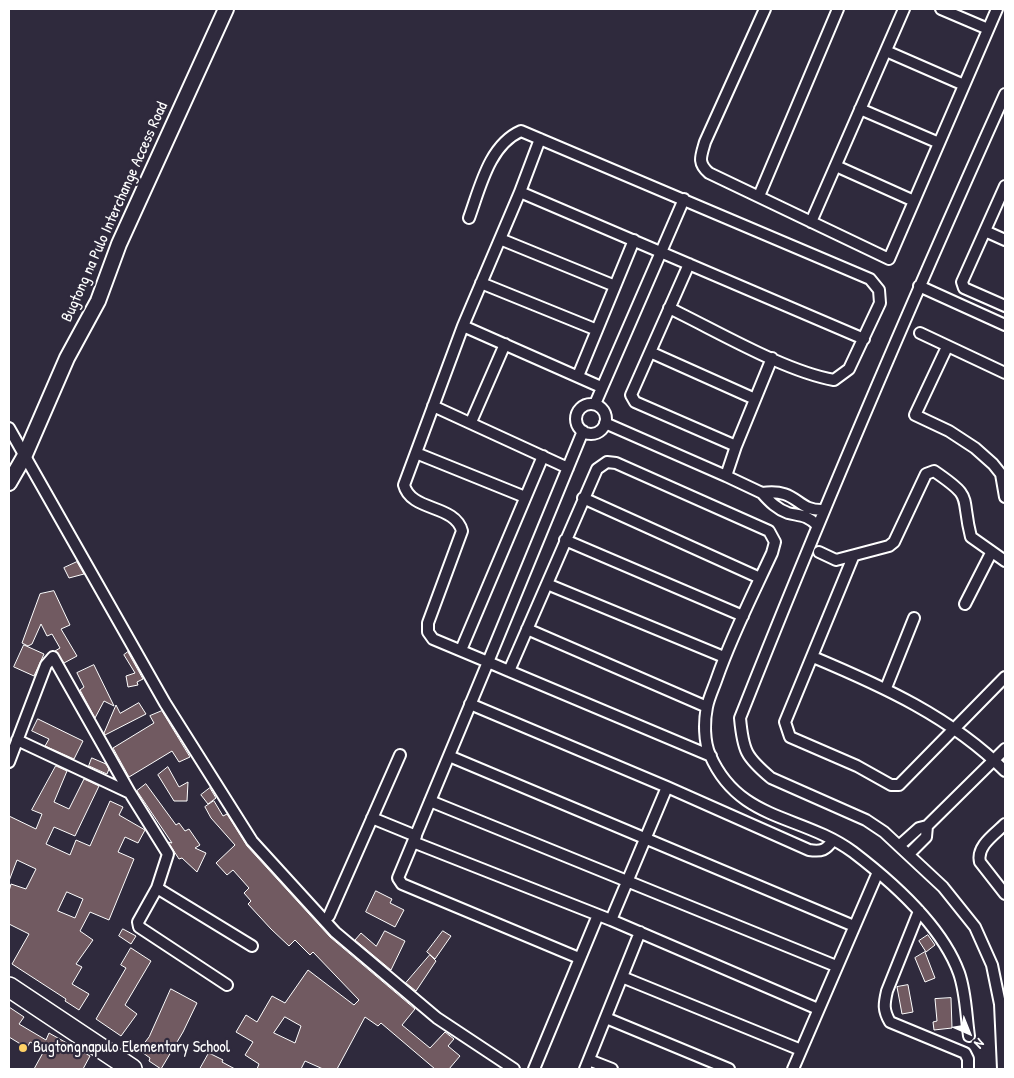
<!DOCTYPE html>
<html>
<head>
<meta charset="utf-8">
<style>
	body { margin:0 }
	#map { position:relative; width:1014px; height:1078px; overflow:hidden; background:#2f2a3d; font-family:"Patrick Hand",sans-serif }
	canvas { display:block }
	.frame { position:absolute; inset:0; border:10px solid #fff; pointer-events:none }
	.north { position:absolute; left:944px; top:1008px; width:50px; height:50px; -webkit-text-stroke:4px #2f2a3d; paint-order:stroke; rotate:136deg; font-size:14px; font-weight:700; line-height:20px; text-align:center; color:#fff }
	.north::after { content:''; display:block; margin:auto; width:18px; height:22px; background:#fff; clip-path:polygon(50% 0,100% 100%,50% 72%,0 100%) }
</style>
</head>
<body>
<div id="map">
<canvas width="1014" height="1078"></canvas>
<div class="frame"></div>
<div class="north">N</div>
</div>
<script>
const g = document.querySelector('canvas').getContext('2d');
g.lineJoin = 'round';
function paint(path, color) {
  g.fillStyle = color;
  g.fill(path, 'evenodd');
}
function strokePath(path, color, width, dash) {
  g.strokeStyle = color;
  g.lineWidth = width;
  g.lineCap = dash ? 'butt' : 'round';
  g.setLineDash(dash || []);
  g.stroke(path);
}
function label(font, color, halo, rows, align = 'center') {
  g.font = font + ' "Patrick Hand",sans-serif';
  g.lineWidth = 4.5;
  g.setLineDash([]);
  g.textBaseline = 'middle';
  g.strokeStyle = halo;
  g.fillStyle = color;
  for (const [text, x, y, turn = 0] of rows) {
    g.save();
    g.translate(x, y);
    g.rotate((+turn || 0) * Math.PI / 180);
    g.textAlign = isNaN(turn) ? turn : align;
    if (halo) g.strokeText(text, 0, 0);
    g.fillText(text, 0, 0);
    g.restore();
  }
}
const building = new Path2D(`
	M77 562 84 574 69 578 64 568Z
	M54 591 70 625 61 629 77 656 64 663 55 651 60 648 52 634 47 636 41 624 32 644 28 646 22 643 40 594Z
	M24 645 44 654 34 676 14 667Z
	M128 652 143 679 137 682 138 685 128 687 126 676 135 673 124 655Z
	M94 665 114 706 104 701 95 718 80 690 84 687 77 673Z
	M139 703 146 714 105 735 104 733 116 705 120 713Z
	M162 711 190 757 179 762 172 751 129 777 113 748 154 723 150 716Z
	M38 719 83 741 74 759 45 746 49 739 32 731Z
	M92 758 106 764 109 769 107 774 89 766Z
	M56 766 67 771 54 802 69 809 84 779 99 786 75 836 54 827 46 844 70 855 76 840 90 846 110 801 123 807 119 815 145 830 138 843 125 837 118 852 134 859 109 920 90 912 80 931 93 940 76 964 82 967 72 984 89 994 79 1010 65 1001 66 999 12 964 29 934 9 924V891L11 884 26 889 36 869 17 860 9 881V816L36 829 42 814 32 810ZM67 892 83 899 75 918 58 911Z
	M168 767 179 787 188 782 187 801H174L158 775Z
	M146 784 176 825 179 823 185 831 189 829 200 845 195 848 206 853 197 872 182 858 179 859 168 842 172 843 137 791Z
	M210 788 216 798 208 804 201 795Z
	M214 801 223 816 227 814 247 846 330 937 415 1009 402 1025 430 1048 445 1032 454 1039 448 1046 460 1056 449 1069H435L381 1023 378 1026 365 1017 337 1069H323L305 1061 301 1069H257L259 1064 245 1055 253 1042 236 1032 246 1015 257 1022 272 996 285 1003 308 970 354 1005 359 1000 313 952 310 955 295 940 289 946 271 929 248 904 251 901 244 893 249 888 233 870 227 875 216 863 235 845 211 818 205 807ZM285 1017 301 1026 295 1043 274 1033Z
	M376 891 392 899 390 903 404 910 395 927 366 912Z
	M123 929 136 936 131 944 119 936Z
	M385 931 405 941 391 970 355 940 361 933 376 946Z
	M443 931 451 936 435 959 427 952Z
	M928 935 935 945 926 952 919 941Z
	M131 948 151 961 125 1005 137 1014 121 1036 96 1019 126 968 121 965Z
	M925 952 935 978 925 982 915 958Z
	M430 955 436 961 416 991 406 983Z
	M908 985 913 1012 902 1014 897 987Z
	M171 989 197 1003 183 1032 161 1069 149 1061 150 1058 139 1050 149 1037Z
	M951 998 952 1028 934 1030 933 1022 937 1021 935 999Z
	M9 1007 24 1017 19 1024 46 1040 49 1033 90 1056 83 1069H34L45 1049 30 1042 27 1048 9 1037Z
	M209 1053 223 1060 222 1062 235 1069H200Z`);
const street = new Path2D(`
	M765 9 705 142C701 156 697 163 709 173L889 259 997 9
	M941 9 988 29
	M886 51 964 85
	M860 109 939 143
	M540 139 520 192 463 326 404 485C411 512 455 504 462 531L428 623V632L433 639 488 662 398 878 402 884 579 958
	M836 166 914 201
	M1005 186 962 282 964 288 1005 306
	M520 192 864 339
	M759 196 838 9
	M469 218C480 188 489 145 521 131L870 279 879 290 880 303 849 369 834 380C784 371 717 331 669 308
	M811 222 904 9
	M985 231 1005 240
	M500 239 615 286
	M689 264 631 395 635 402 736 446 772 358
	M481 283 597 330
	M919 286 1005 325
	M463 326 601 387
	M920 333 1005 373
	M947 347 915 415 949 431 975 448 993 464 1001 474 1005 497
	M650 352 755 399
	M578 376 634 240
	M595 404 684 199
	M576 419a15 15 0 1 1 30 0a15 15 0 1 1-30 0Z
	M433 406 568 468
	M471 422 505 344
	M605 423 726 476 736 446
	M9 428 165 703 252 841 335 932 437 1018 514 1069
	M583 431 488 662 509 671 597 469 607 462 616 463 769 531 775 542 772 553C753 594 732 635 717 678 714 687 709 697 707 707 704 721 704 742 710 755 739 822 801 814 853 852 891 881 942 926 959 973 966 993 966 1015 969 1036
	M416 453 525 497
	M726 476 762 493
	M583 498 760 578
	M817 525C807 515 801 516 788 513 777 509 770 502 762 493 799 488 795 511 823 510
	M565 540 743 616
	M819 552 836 560 889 546 894 542 926 474 934 471C975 499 960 494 971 537L1005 561
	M853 557 785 722 790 737 857 766 891 785H899L1005 677
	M547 584 724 657
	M965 604 991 553
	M527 629 707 707
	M461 650 543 456
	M813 657C882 686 951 717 1005 771
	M509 671 711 756
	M886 688 914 618
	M470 704 667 787 809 850C822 852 826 850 833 840
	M17 740 130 793
	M449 756 854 926
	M9 762 46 665 53 657 130 793 168 854 157 888 138 922 139 927 227 985
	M430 801 836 966
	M372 818 416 836
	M1005 824C995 834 976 846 980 862L1005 894
	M413 842 611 920 818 1009
	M900 845 919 828 927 826 1005 749
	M909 854 926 837 927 826
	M157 888 252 946
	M919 911 887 991C884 1004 883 1010 890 1022L965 1053 968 1059V1069
	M329 916 400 755
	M611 920 667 787
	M622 977 801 1050
	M606 1018 729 1069
	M589 1060 612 1069
	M534 1069 598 915
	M585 1069 640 932
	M793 1069 878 872
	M1003 1069 1000 1004 992 965 975 927 943 887 884 832 866 820 771 778C746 757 743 751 740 718 823 508 912 301 1005 94`);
const secondary = new Path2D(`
	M9 483 24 457 67 358 98 301 119 244 226 9`);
const highway = new Path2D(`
	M9 987 132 1069`);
const markers = [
	[23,1048,5,"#ffd166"]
];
const streetNames = [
	["Bugtong na Pulo Interchange Access Road",115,212,-66]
];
const poiNames = [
	["Bugtongnapulo Elementary School",33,1048]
];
paint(building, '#715a61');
strokePath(building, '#fff', 1);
strokePath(street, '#fff', 14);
strokePath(secondary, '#fff', 18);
strokePath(highway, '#fff', 22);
strokePath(street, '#2f2a3d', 10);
strokePath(secondary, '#2f2a3d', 14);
strokePath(highway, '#2f2a3d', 19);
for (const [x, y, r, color] of markers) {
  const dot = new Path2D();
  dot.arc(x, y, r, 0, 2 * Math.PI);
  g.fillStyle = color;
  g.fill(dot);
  strokePath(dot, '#2f2a3d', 2);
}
label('16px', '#fff', '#2f2a3d', streetNames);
label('16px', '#fff', '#2f2a3d', poiNames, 'left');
</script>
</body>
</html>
